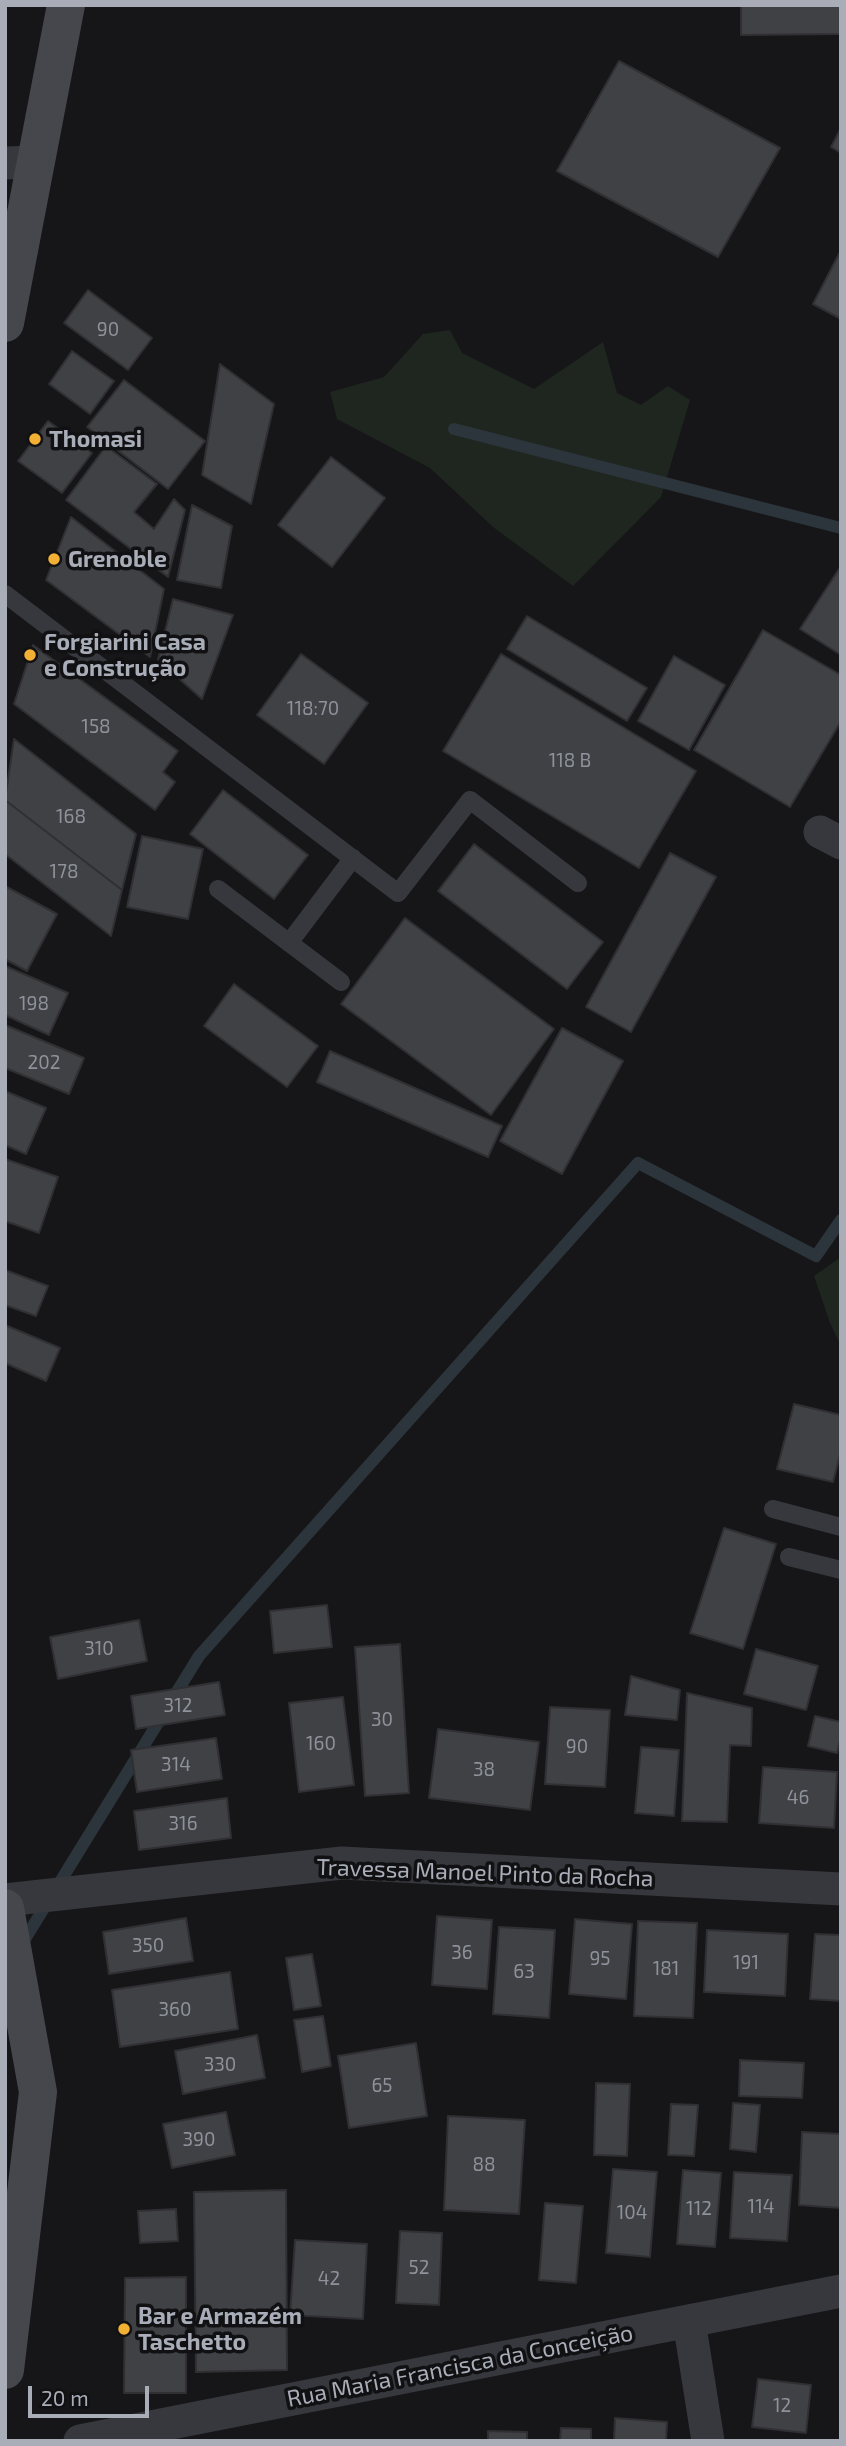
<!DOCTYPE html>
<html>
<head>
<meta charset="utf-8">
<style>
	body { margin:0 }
	#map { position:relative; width:846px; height:2446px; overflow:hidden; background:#161618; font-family:"Exo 2",sans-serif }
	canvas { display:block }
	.frame { position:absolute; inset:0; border:7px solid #a8adb8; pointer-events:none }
	.scale { position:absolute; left:28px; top:2386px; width:121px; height:32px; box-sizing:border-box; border:4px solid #a8adb8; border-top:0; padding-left:9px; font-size:21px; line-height:24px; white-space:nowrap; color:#a8adb8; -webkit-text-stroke:5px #111113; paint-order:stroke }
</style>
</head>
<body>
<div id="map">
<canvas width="846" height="2446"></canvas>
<div class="frame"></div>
<div class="scale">20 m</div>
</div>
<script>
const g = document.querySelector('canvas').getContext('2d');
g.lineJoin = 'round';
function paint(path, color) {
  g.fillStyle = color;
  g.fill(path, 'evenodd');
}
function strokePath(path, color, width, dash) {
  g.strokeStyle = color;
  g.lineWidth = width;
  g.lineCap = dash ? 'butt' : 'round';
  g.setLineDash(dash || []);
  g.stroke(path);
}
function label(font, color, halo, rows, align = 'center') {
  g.font = font + ' "Exo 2",sans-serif';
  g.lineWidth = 7;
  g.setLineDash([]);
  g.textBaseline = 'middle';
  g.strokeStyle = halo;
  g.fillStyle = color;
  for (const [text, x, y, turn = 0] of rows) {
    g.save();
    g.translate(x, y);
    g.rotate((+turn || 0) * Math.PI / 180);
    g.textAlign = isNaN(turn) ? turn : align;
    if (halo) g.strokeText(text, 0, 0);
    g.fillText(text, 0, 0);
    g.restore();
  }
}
const green = new Path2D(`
	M450 330 462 353 534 389 603 342 617 393 641 405 668 386 690 400 661 497 573 586 493 527 430 468 337 419 330 392 384 377 423 334Z
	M841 1257V1346L830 1323 814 1276Z`);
const stream = new Path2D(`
	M454 429 841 528
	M20 1947 199 1656 638 1163 816 1256 841 1220`);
const building = new Path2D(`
	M741 5H841V34L741 35Z
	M619 61 780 148 718 257 557 171Z
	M841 128V153L831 147Z
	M841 250V319L813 304Z
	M88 290 152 338 128 370 64 323Z
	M72 351 114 381 90 414 49 384Z
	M220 364 274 404 251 504 202 475Z
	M124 380 205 441 168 489 87 427Z
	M48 421 92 453 62 493 18 461Z
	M106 446 157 484 134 512 154 529 174 499 185 510 168 577 66 500Z
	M331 457 385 498 332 567 278 525Z
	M192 505 232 526 221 588 177 580Z
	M71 517 164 589 150 657 46 580Z
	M839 569 841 570V655L800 629Z
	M173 599 233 615 202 699 158 660Z
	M527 616 647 688 627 721 507 649Z
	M763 630 841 675V721L790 807 694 750Z
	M33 645 178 751 163 772 175 782 155 810 14 704Z
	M301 654 368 703 324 764 257 715Z
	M501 654 696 771 639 868 443 751Z
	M674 656 725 685 689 750 638 721Z
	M14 739 136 834 122 890 5 800Z
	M223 790 308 855 274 899 190 834Z
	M5 800 122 890 111 936 5 854Z
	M142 836 203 849 188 919 127 907Z
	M474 844 603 942 567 989 438 891Z
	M670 853 716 877 631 1032 586 1007Z
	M5 886 57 914 27 971 5 959Z
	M405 918 554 1029 491 1115 341 1004Z
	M5 966 68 993 49 1035 5 1015Z
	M234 984 318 1046 287 1087 204 1026Z
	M5 1025 84 1058 69 1094 5 1068Z
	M562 1028 623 1061 562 1174 500 1141Z
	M330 1051 502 1126 488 1157 317 1082Z
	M5 1091 46 1108 26 1154 5 1145Z
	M5 1159 58 1177 39 1233 5 1221Z
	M5 1270 48 1286 36 1316 5 1305Z
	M5 1325 60 1348 46 1381 5 1363Z
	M794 1404 841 1415V1451L833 1482 777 1469Z
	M724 1528 776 1544 743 1649 690 1633Z
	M327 1605 332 1647 274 1653 270 1611Z
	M139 1620 147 1661 58 1679 50 1637Z
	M400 1644 409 1793 365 1796 355 1647Z
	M756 1649 818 1666 806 1710 744 1694Z
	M631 1676 680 1690 677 1720 625 1715Z
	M219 1682 225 1715 136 1729 131 1696Z
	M687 1693 752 1708 751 1746 730 1745 727 1822 682 1821Z
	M343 1697 354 1785 299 1792 289 1703Z
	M550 1707 610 1710 605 1787 545 1784Z
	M815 1716 841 1722V1736L837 1753 808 1746Z
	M438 1729 539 1742 530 1810 429 1798Z
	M216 1738 222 1779 137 1792 131 1750Z
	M641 1747 679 1750 674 1816 635 1813Z
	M763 1767 837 1772 834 1828 759 1823Z
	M227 1798 231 1838 139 1850 134 1811Z
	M437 1916 492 1920 487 1989 432 1985Z
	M186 1918 193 1961 109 1974 103 1932Z
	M575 1919 632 1924 626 1999 569 1994Z
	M638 1921 697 1923 693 2018 634 2016Z
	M499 1927 555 1930 549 2018 493 2014Z
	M707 1930 788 1934 785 1996 704 1992Z
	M815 1934 841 1935V2001L810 1999Z
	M312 1954 321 2006 294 2010 286 1958Z
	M230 1972 238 2029 120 2047 112 1990Z
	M323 2016 331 2066 302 2072 294 2020Z
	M257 2035 265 2078 183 2094 175 2051Z
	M416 2043 427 2116 349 2128 338 2056Z
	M740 2060 804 2063 802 2098 739 2096Z
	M596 2083 630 2084 627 2156 594 2155Z
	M733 2103 760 2105 756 2152 730 2149Z
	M671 2104 698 2105 694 2156 668 2155Z
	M226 2112 235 2155 172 2168 163 2124Z
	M448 2116 525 2120 519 2214 444 2210Z
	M802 2132 841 2134V2208L799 2205Z
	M613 2169 657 2172 650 2257 606 2253Z
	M683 2170 721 2173 715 2247 677 2244Z
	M734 2172 792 2175 787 2241 730 2238Z
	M286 2190 287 2370 196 2372 194 2192Z
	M545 2203 583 2206 576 2283 539 2280Z
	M176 2209 178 2241 140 2243 138 2211Z
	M400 2231 442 2233 439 2305 396 2303Z
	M295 2240 367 2244 363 2319 290 2315Z
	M186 2277V2393H124L125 2278Z
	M758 2379 811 2385 806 2433 752 2427Z
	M615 2418 667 2422 666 2441H614Z
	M561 2428 591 2429V2441H560Z
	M488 2431 527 2432V2441H488Z`);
const lane = new Path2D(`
	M5 594 398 893 470 800 578 883
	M218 889 341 982
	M289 943 353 858
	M773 1509 841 1527
	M789 1557 841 1570`);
const street = new Path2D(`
	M5 163 36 162
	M820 832 841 843
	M5 1900 342 1863 841 1889
	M689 2321 708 2441
	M80 2441 841 2291`);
const secondary = new Path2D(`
	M5 323 66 5
	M5 1908 38 2092 5 2370`);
const markers = [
	[35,439,7,"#f2b134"],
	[54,559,7,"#f2b134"],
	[30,655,7,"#f2b134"],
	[124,2329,7,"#f2b134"]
];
const numberNames = [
	["90",108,330],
	["118:70",313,709],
	["158",96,727],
	["118 B",570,761],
	["168",71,817],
	["178",64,872],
	["198",34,1004],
	["202",44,1063],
	["310",99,1649],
	["312",178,1706],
	["30",382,1720],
	["160",321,1744],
	["90",577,1747],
	["314",176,1765],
	["38",484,1770],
	["46",798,1798],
	["316",183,1824],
	["350",148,1946],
	["36",462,1953],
	["95",600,1959],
	["191",746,1963],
	["181",666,1969],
	["63",524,1972],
	["360",175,2010],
	["330",220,2065],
	["65",382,2086],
	["390",199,2140],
	["88",484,2165],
	["114",761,2207],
	["112",699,2209],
	["104",632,2213],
	["52",419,2268],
	["42",329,2279],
	["12",782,2406]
];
const poiNames = [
	["Thomasi",49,439],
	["Grenoble",68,559],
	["Forgiarini Casa",44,642],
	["e Construção",44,668],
	["Bar e Armazém",138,2316],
	["Taschetto",138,2342]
];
const streetNames = [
	["Travessa Manoel Pinto da Rocha",485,1873,2],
	["Rua Maria Francisca da Conceição",460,2366,-11]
];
paint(green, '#1e261f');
strokePath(stream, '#2c353c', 12);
paint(building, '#404145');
strokePath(building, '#303034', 2);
strokePath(lane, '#37383d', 18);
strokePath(street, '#37383d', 33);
strokePath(secondary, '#45474d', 38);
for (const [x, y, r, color] of markers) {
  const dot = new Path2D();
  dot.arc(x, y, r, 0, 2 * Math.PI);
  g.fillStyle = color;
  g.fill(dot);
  strokePath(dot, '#111113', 2.5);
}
label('19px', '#8e929b', null, numberNames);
label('bold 23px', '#a8adb8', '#111113', poiNames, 'left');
label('23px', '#a8adb8', '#111113', streetNames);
</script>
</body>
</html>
